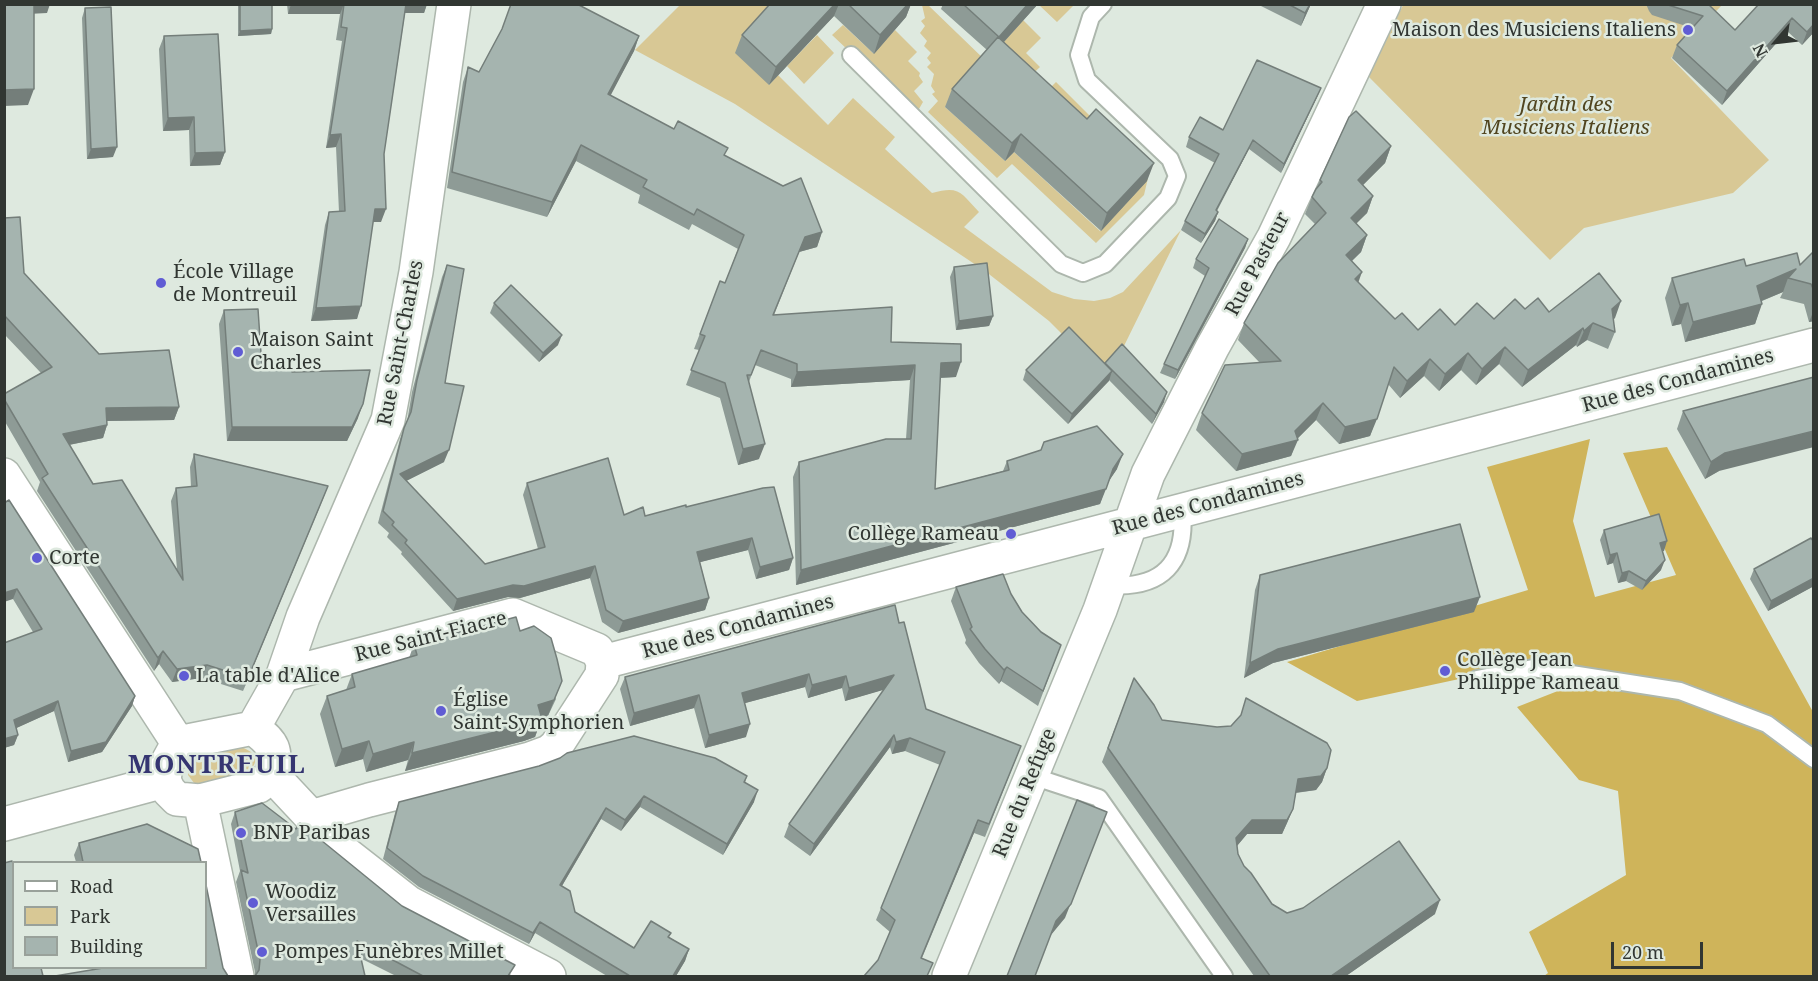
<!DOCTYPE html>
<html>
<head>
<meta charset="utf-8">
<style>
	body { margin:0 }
	#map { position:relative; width:1818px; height:981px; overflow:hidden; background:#dee9df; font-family:"Noto Serif",serif }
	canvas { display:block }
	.frame { position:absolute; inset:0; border:6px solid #313632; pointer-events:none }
	.legend { position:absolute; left:12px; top:861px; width:195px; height:108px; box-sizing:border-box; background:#dee9df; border:2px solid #99a19a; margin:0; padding:8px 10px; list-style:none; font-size:18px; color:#313632 }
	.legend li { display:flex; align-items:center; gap:12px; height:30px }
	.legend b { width:30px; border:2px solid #99a19a }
	.north { position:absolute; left:1746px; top:12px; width:60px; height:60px; -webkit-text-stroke:4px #dee9df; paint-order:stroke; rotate:242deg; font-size:16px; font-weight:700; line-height:24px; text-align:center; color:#313632 }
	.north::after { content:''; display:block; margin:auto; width:21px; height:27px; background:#313632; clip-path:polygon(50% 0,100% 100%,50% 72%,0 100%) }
	.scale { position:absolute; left:1611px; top:942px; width:92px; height:27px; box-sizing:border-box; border:3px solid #313632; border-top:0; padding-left:8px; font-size:18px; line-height:21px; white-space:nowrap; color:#313632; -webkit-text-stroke:4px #dee9df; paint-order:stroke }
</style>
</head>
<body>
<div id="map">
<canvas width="1818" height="981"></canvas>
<div class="frame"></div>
<ul class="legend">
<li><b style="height:8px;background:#fff"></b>Road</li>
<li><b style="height:16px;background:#d8c895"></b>Park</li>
<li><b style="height:16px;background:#a5b4af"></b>Building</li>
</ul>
<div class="north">N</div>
<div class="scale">20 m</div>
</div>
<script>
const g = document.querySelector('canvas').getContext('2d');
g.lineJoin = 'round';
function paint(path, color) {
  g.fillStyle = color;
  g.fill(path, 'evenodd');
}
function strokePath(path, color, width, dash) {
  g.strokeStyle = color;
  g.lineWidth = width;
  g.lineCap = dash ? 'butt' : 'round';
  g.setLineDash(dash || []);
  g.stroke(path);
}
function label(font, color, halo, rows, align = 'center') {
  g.font = font + ' "Noto Serif",serif';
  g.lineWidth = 5;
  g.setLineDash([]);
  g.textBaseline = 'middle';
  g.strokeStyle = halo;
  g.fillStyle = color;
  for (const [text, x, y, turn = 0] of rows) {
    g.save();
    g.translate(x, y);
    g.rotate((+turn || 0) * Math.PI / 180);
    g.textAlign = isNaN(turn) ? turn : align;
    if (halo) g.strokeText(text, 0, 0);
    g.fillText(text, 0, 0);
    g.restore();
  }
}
const green = new Path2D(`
	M680 5H780L769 85 778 75 828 125 853 98 895 137 885 149 932 193C960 185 961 193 979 212L964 227 1052 292 1074 299 1094 301 1110 298 1123 292 1181 230 1123 348 1104 376 1049 321 985 271 735 104 635 50Z
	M922 5H928L986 61 945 107 1005 161 1014 152 1100 231 1148 178 1144 195 1096 243 1012 164 997 178 928 112 938 101 932 94 935 92 931 86 934 74 927 67 931 63 927 58 931 53 924 46 927 41 920 33 925 26 921 21 925 18Z
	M1039 5H1074L1057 22Z
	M1403 5H1722L1671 58 1769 160 1733 193 1584 228 1550 260 1369 77Z
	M1023 20 1041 38 1026 53 1040 67 1022 84 992 55Z
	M843 25 873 53 895 30 917 52 908 61 920 73 919 76 923 82 914 91 923 102 916 114 832 35Z
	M817 35 834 53 804 84 787 66Z
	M1056 82 1102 128 1039 99Z
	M241 747C255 752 261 760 249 771L201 784 194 783 188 775 189 765 195 760Z`);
const forest = new Path2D(`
	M1590 439 1573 521 1595 597 1676 575 1623 453 1667 447 1813 712V976H1544L1548 973 1529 932 1626 875 1618 791 1579 780 1517 707 1568 687 1566 656 1357 701 1287 662 1528 590 1487 467Z`);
const service = new Path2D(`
	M851 55 1061 264 1083 273 1105 264 1168 198 1177 176 1170 159 1087 80 1079 55 1091 17 1103 4
	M1109 585C1162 589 1187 563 1182 510
	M1477 679 1533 668 1680 691 1767 724 1814 759
	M1032 776 1099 798 1224 976`);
const minor = new Path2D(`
	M4 475 178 743
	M603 662 1814 345
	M283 675 513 615 597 650 603 662 602 675 556 746 549 752 530 759 369 800 311 817
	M253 728 283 675 303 617 388 420 416 272 454 4
	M253 728C274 743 277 750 272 775L259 786 200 801 177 799 169 791 164 781 166 765 178 743Z
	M272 775 345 853 409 903 549 976
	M200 801 237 976
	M4 824 164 781
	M949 976 1100 610 1148 474 1212 348 1274 237 1384 4`);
const wall = new Path2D(`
	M238 4H272V29L271 34 238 36Z
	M287 4H427L424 13H405L384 154 381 222H373L357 319 311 321 325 225 329 212H339L336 147 326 148 342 41 336 40 340 14H288Z
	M770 4H911L906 17 874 54 834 16 769 85 735 53 742 35Z
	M943 4H1038L1004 42 1147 181 1101 231 1014 152 1005 161 945 107 952 89 987 50 941 9Z
	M1257 4H1311L1301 26Z
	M1646 4H1708L1735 30 1759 5 1758 4H1810L1814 32 1802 45 1787 31 1722 105 1672 58 1677 45 1692 28 1652 15 1649 11Z
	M85 8 113 157 87 159 82 18Z
	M502 29 639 36 634 51 610 95 725 156 822 232 817 247 799 252 774 315 891 342 956 377 940 378 935 489 1003 471 1007 461 1117 469 1107 483 1100 504 796 585 793 477 799 462 906 439 910 380 791 387V379L755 365 749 382 759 459 738 465 720 398 686 385 699 350 694 349 720 281 725 283 738 249 692 224 689 230 638 203 640 195 576 161 547 217 447 188 463 82 468 67 479 72Z
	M164 36 225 152 220 165 190 166 189 130 163 131 159 49Z
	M1321 88 1317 97 1281 173 1249 149 1217 211 1218 212 1215 221 1201 243 1181 230 1185 221 1215 163 1186 147 1189 137 1223 130Z
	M1391 146 1385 163 1363 185 1373 196 1367 213 1356 223 1367 235 1361 252 1352 261 1358 282 1395 319 1418 330 1494 319 1525 309 1615 318 1613 319 1615 332 1608 349 1587 340 1577 347 1576 345 1522 387 1499 364 1476 385 1461 370 1439 391 1424 376 1400 398 1388 384 1370 436 1339 444 1316 420 1297 439 1291 456 1236 471 1196 430 1202 413 1260 363 1238 340 1244 323 1315 224 1305 214 1312 197 1320 180Z
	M4 218 24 273 99 354 179 407 174 420 107 421V425L103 438 69 445 93 484 177 569 171 501 176 488 191 487 190 467 194 454 328 486 243 691 202 678 172 682 159 664 154 671 37 491 40 482 4 420V394L41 373 4 334Z
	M1248 239 1245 248 1175 379 1160 373 1164 364 1205 276 1193 268 1196 259Z
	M1814 251V321L1809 322 1804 304 1780 298 1783 292 1762 301 1755 324 1685 342 1681 324 1672 326 1665 298 1672 278 1746 266 1800 265Z
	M447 265 444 462 406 481 485 564 538 549 523 495 527 483 624 515 645 516 686 507 763 488 793 558 789 570 756 579 748 550 700 562 709 598 705 610 618 633 602 622 590 578 520 598 508 597 453 611 401 554 402 552 387 537 389 533 378 523 400 439 407 422 412 392 442 277Z
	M954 267 993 316 989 326 956 330 950 277Z
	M494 303 558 345 539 362 490 313Z
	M224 310 262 368 292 372 358 418 347 441H227L219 324Z
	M1105 364 1164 402 1152 424 1109 380 1068 424 1023 380 1026 370Z
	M1683 411 1719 471 1705 479 1677 429Z
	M4 503 135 696 132 706 102 752 68 762 54 711 16 728 18 735 14 745 4 748 33 632 13 599Z
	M1604 530 1664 551H1662L1661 570 1642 590 1626 581 1618 583 1613 563 1607 565 1600 540Z
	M1814 542V586L1768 611 1750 579 1754 569Z
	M1260 575 1474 612 1273 663 1244 678 1255 590Z
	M956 587 1011 594 1022 612 1041 632 1061 645 1038 706 1001 681 999 684 979 663 965 643 966 640 951 601Z
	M899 623 926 709 1021 746 985 837 974 833 922 958 878 960 890 932 876 920 940 765 905 751 892 754 890 747 810 856 784 837 789 824 885 689 845 701 842 688 808 698 805 687 745 703 746 737 705 748 694 708 630 726 620 689 625 677Z
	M520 631 556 699 547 718 541 720 535 737 524 741 405 771 408 760 366 772 363 759 335 767 320 714 327 696 346 690 352 674 409 658 414 644Z
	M1134 678 1162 720 1327 768 1322 782 1316 790 1296 793 1293 809 1287 823 1282 834H1247L1237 846 1238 854 1244 866 1272 904 1287 913 1435 914 1346 976H1254L1102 762Z
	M747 776 745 783 754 802 723 855 640 807 621 831 601 819 562 886 575 912 634 948 671 933 669 937 689 949 685 961 676 976H607L535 933 529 944 419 887 383 859 395 813 399 802Z
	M235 812 296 829 402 906 510 976H396L360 958 255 976V972L236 882 240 871 231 824Z
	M79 843 201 862H76L74 855Z`);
const shadedWall = new Path2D(`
	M31 4H50L47 13 28 14Z
	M291 4H344L340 14H288Z
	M405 4H427L424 13H402Z
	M835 4H839L834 16 769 85 776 67Z
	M908 4H911L906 17 874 54 880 35Z
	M1028 4H1038L992 55 999 37Z
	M1310 4H1311L1301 26 1305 13Z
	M1792 18 1787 31 1722 105 1727 91Z
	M1814 24V32L1802 45 1807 32Z
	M272 29 271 34 238 36 240 31Z
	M639 36 634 51 603 110 608 94Z
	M1321 88 1317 97 1281 173 1284 164Z
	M34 89 28 105 4 106V90Z
	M194 117 189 130 163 131 168 118Z
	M341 134 336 147 326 148 330 135Z
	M1021 134 1014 152 1005 161 1012 143Z
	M1253 140 1249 149 1212 219 1216 210Z
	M581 145 576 161 547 217 552 202Z
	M1391 146 1385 163 1351 197 1358 180Z
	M117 147 113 157 87 159 91 149Z
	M225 152 220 165 190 166 195 153Z
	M1154 163 1147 181 1101 231 1107 213Z
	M1373 196 1367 213 1345 235 1351 218Z
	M375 209H386L381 222H370Z
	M1218 212 1215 221 1201 243 1205 234Z
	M822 232 817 247 799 252 768 330 805 237Z
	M1367 235 1361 252 1340 272 1346 255Z
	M1248 239 1245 248 1175 379 1178 370Z
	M1796 269 1788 278 1783 292 1749 306 1757 286Z
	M1362 272 1356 289 1355 279Z
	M1621 301 1615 318 1606 326 1612 309Z
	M1688 303 1681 324 1672 326 1680 305Z
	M1762 304 1755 324 1685 342 1693 322Z
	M361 306 357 319 311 321 316 308Z
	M1814 310V321L1809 322Z
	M993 316 989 326 956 330 959 321Z
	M1593 323 1587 340 1577 347 1584 331Z
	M1583 328 1576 345 1522 387 1528 370Z
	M562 335 558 345 539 362 543 353Z
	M1505 347 1499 364 1476 385 1482 369Z
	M1468 353 1461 370 1439 391 1445 374Z
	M1430 359 1424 376 1400 398 1407 381Z
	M961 362 956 377 936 378 941 363Z
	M915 365 910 380 791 387 797 372Z
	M1112 371 1109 381 1068 424 1072 414Z
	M1167 392 1164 402 1152 424 1156 414Z
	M1323 403 1316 420 1296 440H1298L1291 456 1236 471 1242 454 1295 431Z
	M363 404 358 418 347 441H227L232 427Z
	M179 407 174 420 101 421 106 408Z
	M1377 419 1370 436 1339 444 1345 427Z
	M107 425 103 438 58 447 63 434Z
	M1814 431V447L1719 471 1705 479 1711 462 1725 453Z
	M765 444 759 459 738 465 743 449Z
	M449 450 444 462 396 486 400 474Z
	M1123 454 1117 469 1107 484 1113 469Z
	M328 486 323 499 243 691 248 678Z
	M1106 489 1100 504 796 585 801 570Z
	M752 538 748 550 693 564 697 552Z
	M1667 541 1664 551 1656 553 1660 543Z
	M1617 553 1613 563 1607 565 1610 555Z
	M793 558 789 570 756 579 760 567Z
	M1665 560 1661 570 1642 590 1646 581Z
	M595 566 590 578 520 598 508 597 453 611 457 599 513 585Z
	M1629 571 1626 581 1618 583 1622 573Z
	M1814 578V586L1768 611 1771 601Z
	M17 589 13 599 4 602V593Z
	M1480 597 1474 612 1273 663 1244 678 1250 663 1278 649Z
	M709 598 705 610 618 633 623 621Z
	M163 651 159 664 154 671 158 658Z
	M207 665 202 678 172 682 177 669Z
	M1007 667 1001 681 999 684 1004 670Z
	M809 674 805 687 738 705 742 693Z
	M894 675 890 688 845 701 849 688Z
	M846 676 842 688 808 698 812 685Z
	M562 681 547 718 541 720 535 737 524 741 405 771 412 753 538 705Z
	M699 695 694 708 630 726 634 713Z
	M135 696 132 706 102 752 68 762 71 751Z
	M58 701 54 711 10 731 14 720Z
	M750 724 746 737 705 748 709 735Z
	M18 735 14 745 4 748V739Z
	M894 735 890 747 810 856 814 844Z
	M910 738 905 751 892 754 896 742Z
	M369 741 363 759 335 767 342 749Z
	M414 742 408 760 366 772 373 754Z
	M1327 768 1322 782 1316 790 1293 793 1298 779Z
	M758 790 754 802 723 855 727 844Z
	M644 796 640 807 621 831 625 820Z
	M606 808 601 819 556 896 560 885Z
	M1293 809 1287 823 1282 834H1247L1231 853 1236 838 1252 820Z
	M1107 812 1065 918 1051 935 1056 921Z
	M978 820 974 833 916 970 921 958Z
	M1440 900 1435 914 1346 976H1331Z
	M540 922 535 933 529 944 533 933Z
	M689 949 685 961 676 976H673Z`);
const building = new Path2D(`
	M4 4H34V89L4 90Z
	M240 4H272V29L240 31Z
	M344 4H406L384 154 386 209H375L361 306 316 308 329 212 345 211 341 134 330 135 347 28 341 27Z
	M511 4H577L639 36 608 94 674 129 678 121 728 148 724 155 783 186 801 178 822 232 805 237 773 315 892 307 891 342 961 344V362L941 363 935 489 1009 470 1007 461 1041 450 1044 442 1097 426 1123 454 1113 469 1106 489 801 570 799 462 886 439H911L915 365 797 372V364L761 350 751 375H747L765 444 743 449 725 383 691 370 705 336 700 334 720 281 725 283 744 235 697 209 694 215 643 187 647 180 581 145 552 202 452 172 468 67 479 72 502 29Z
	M770 4H835L776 67 742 35Z
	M848 4H908L880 35Z
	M963 4H1028L999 37Z
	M1288 4H1310L1305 13Z
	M1665 4H1708L1735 30 1759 4H1810L1814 7V24L1807 32 1792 18 1727 91 1677 45 1703 16Z
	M111 7 117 147 91 149 85 8Z
	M218 34 225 152 195 153 194 117 168 118 164 36Z
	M998 37 1087 119 1096 109 1154 163 1107 213 1021 134 1012 143 952 89Z
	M1257 60 1321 88 1284 164 1253 140 1216 210 1218 212 1205 234 1185 221 1219 154 1189 137 1200 117 1223 130Z
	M1356 111 1391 146 1358 180 1373 196 1351 218 1367 235 1346 255 1362 272 1355 279 1395 319 1402 313 1418 330 1440 309 1455 325 1477 303 1494 319 1515 299 1525 309 1538 298 1549 312 1599 273 1621 301 1612 309 1615 332 1593 323 1584 331 1583 328 1528 370 1505 347 1482 369 1468 353 1445 374 1430 359 1407 381 1394 367 1377 419 1345 427 1323 403 1295 431 1298 440 1242 454 1202 413 1225 365 1281 361 1244 323 1278 263 1326 213 1312 197 1316 189 1322 182 1320 180 1349 117Z
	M20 217 24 273 99 354 169 350 179 407 106 408 107 425 63 434 93 484 122 480 183 580 176 488 197 486 194 454 328 486 248 678 207 665 177 669 163 651 158 658 42 478 48 474 4 399V394L52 367 4 315V218Z
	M1219 219 1248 239 1178 370 1164 364 1209 268 1196 259Z
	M1814 251V291L1811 284 1788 278 1796 269 1757 286 1762 304 1693 322 1688 303 1680 305 1672 278 1744 259 1746 266 1797 253 1800 265Z
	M987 263 993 316 959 321 954 267Z
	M447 265 464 269 445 383 464 386 449 450 400 474 485 564 545 547 527 483 608 458 624 515 643 507 645 516 686 505V507L763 488 774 487 793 558 760 567 752 538 697 552 709 598 623 621 606 610 595 566 524 586 513 585 457 599 405 543 407 540 392 525 394 522 383 511 404 428 411 412 417 380Z
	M511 285 562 335 543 353 494 303Z
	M258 309 262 368 292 367V372L370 370 363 404 352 427H232L224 310Z
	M1069 327 1112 371 1072 414 1026 370Z
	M1122 344 1167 392 1156 414 1105 363Z
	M1814 377V431L1725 453 1711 462 1683 411Z
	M9 500 135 696 106 742 71 751 58 701 14 720 18 735 4 739V643L42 629 17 589 4 593V503Z
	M1659 514 1667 541 1660 543 1665 560 1646 581 1629 571 1622 573 1617 553 1610 555 1604 530Z
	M1460 524 1480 597 1278 649 1250 663 1260 575Z
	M1811 538 1814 542V578L1771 601 1754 569Z
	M1003 574 1011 594 1022 612 1041 632 1061 645 1043 691 1007 667 1004 670 985 649 970 629 972 627 956 587Z
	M895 605 899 623 904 622 926 709 1021 746 989 824 978 820 921 958 933 963 927 976H864L878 960 895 920 881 908 945 752 910 738 896 742 894 735 814 844 789 824 894 675 849 688 846 676 812 685 809 674 742 693 750 724 709 735 699 695 634 713 625 677Z
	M516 617 520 631 534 626 551 638 557 659 562 681 554 700 538 705 542 719 531 723 412 753 414 742 373 754 369 741 342 749 327 696 355 687 352 674 417 655 414 644Z
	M1134 678 1154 705 1162 720 1217 727 1231 726 1241 715 1246 698 1327 743 1331 750 1327 768 1321 776 1298 779 1293 809 1287 820H1252L1236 838 1238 854 1244 866 1251 873 1272 904 1287 913 1303 908 1399 841 1440 900 1331 976H1270L1108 748Z
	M634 736 715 758 747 776 744 782 758 790 727 844 644 796 625 820 606 808 560 885 570 891 575 912 634 948 651 921 671 933 668 937 689 949 673 976H630L540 922 533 933 423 876 387 848 399 802 539 766 560 758 567 753Z
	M1077 800 1107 812 1071 904 1056 921 1035 976H1007Z
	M262 803 296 829 300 823 402 906 515 965 508 976H423L357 941 365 976H255L259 970 260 960 241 870 248 873 235 812Z
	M147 824 198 849 201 862H83L79 843Z
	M12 861 14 866V968H41L43 976H4V863Z
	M206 885 223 968 228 976H55L103 968H206Z`);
const markers = [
	[1688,30,6,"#605cd4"],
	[161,283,6,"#605cd4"],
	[238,352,6,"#605cd4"],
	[1011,534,6,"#605cd4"],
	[37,558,6,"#605cd4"],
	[1445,671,6,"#605cd4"],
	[184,676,6,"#605cd4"],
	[441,711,6,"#605cd4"],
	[241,833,6,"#605cd4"],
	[253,903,6,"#605cd4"],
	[262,952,6,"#605cd4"]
];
const poiNames = [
	["Maison des Musiciens Italiens",1676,30,"right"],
	["École Village",173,272],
	["de Montreuil",173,295],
	["Maison Saint",250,340],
	["Charles",250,363],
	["Collège Rameau",999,534,"right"],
	["Corte",49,558],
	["Collège Jean",1457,660],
	["Philippe Rameau",1457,683],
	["La table d'Alice",196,676],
	["Église",453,700],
	["Saint-Symphorien",453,723],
	["BNP Paribas",253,833],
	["Woodiz",265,892],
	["Versailles",265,915],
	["Pompes Funèbres Millet",274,952]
];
const parkNames = [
	["Jardin des",1566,105],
	["Musiciens Italiens",1566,128]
];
const streetNames = [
	["Rue Pasteur",1258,264,-62],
	["Rue Saint-Charles",401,343,-79],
	["Rue des Condamines",1678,381,-15],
	["Rue des Condamines",1208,504,-15],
	["Rue des Condamines",738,627,-15],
	["Rue Saint-Fiacre",431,637,-14],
	["Rue du Refuge",1025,793,-68]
];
const districtNames = [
	["MONTREUIL",217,766]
];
paint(green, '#d8c895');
paint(forest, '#cfb45a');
strokePath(service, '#adb7ad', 20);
strokePath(minor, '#adb7ad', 36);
strokePath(service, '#fff', 16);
strokePath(minor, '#fff', 33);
paint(wall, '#8e9b96');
paint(shadedWall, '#747e7a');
paint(building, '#a5b4af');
strokePath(building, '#747e7a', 1.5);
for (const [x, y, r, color] of markers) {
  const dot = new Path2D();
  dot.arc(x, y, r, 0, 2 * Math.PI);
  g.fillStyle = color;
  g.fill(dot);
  strokePath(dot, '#dee9df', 2);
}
label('20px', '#313632', '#dee9df', poiNames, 'left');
label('italic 20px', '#51451f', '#dee9df', parkNames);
label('20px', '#313632', '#dee9df', streetNames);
g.letterSpacing = '1.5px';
label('bold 26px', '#353571', '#dee9df', districtNames);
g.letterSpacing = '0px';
</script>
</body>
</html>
